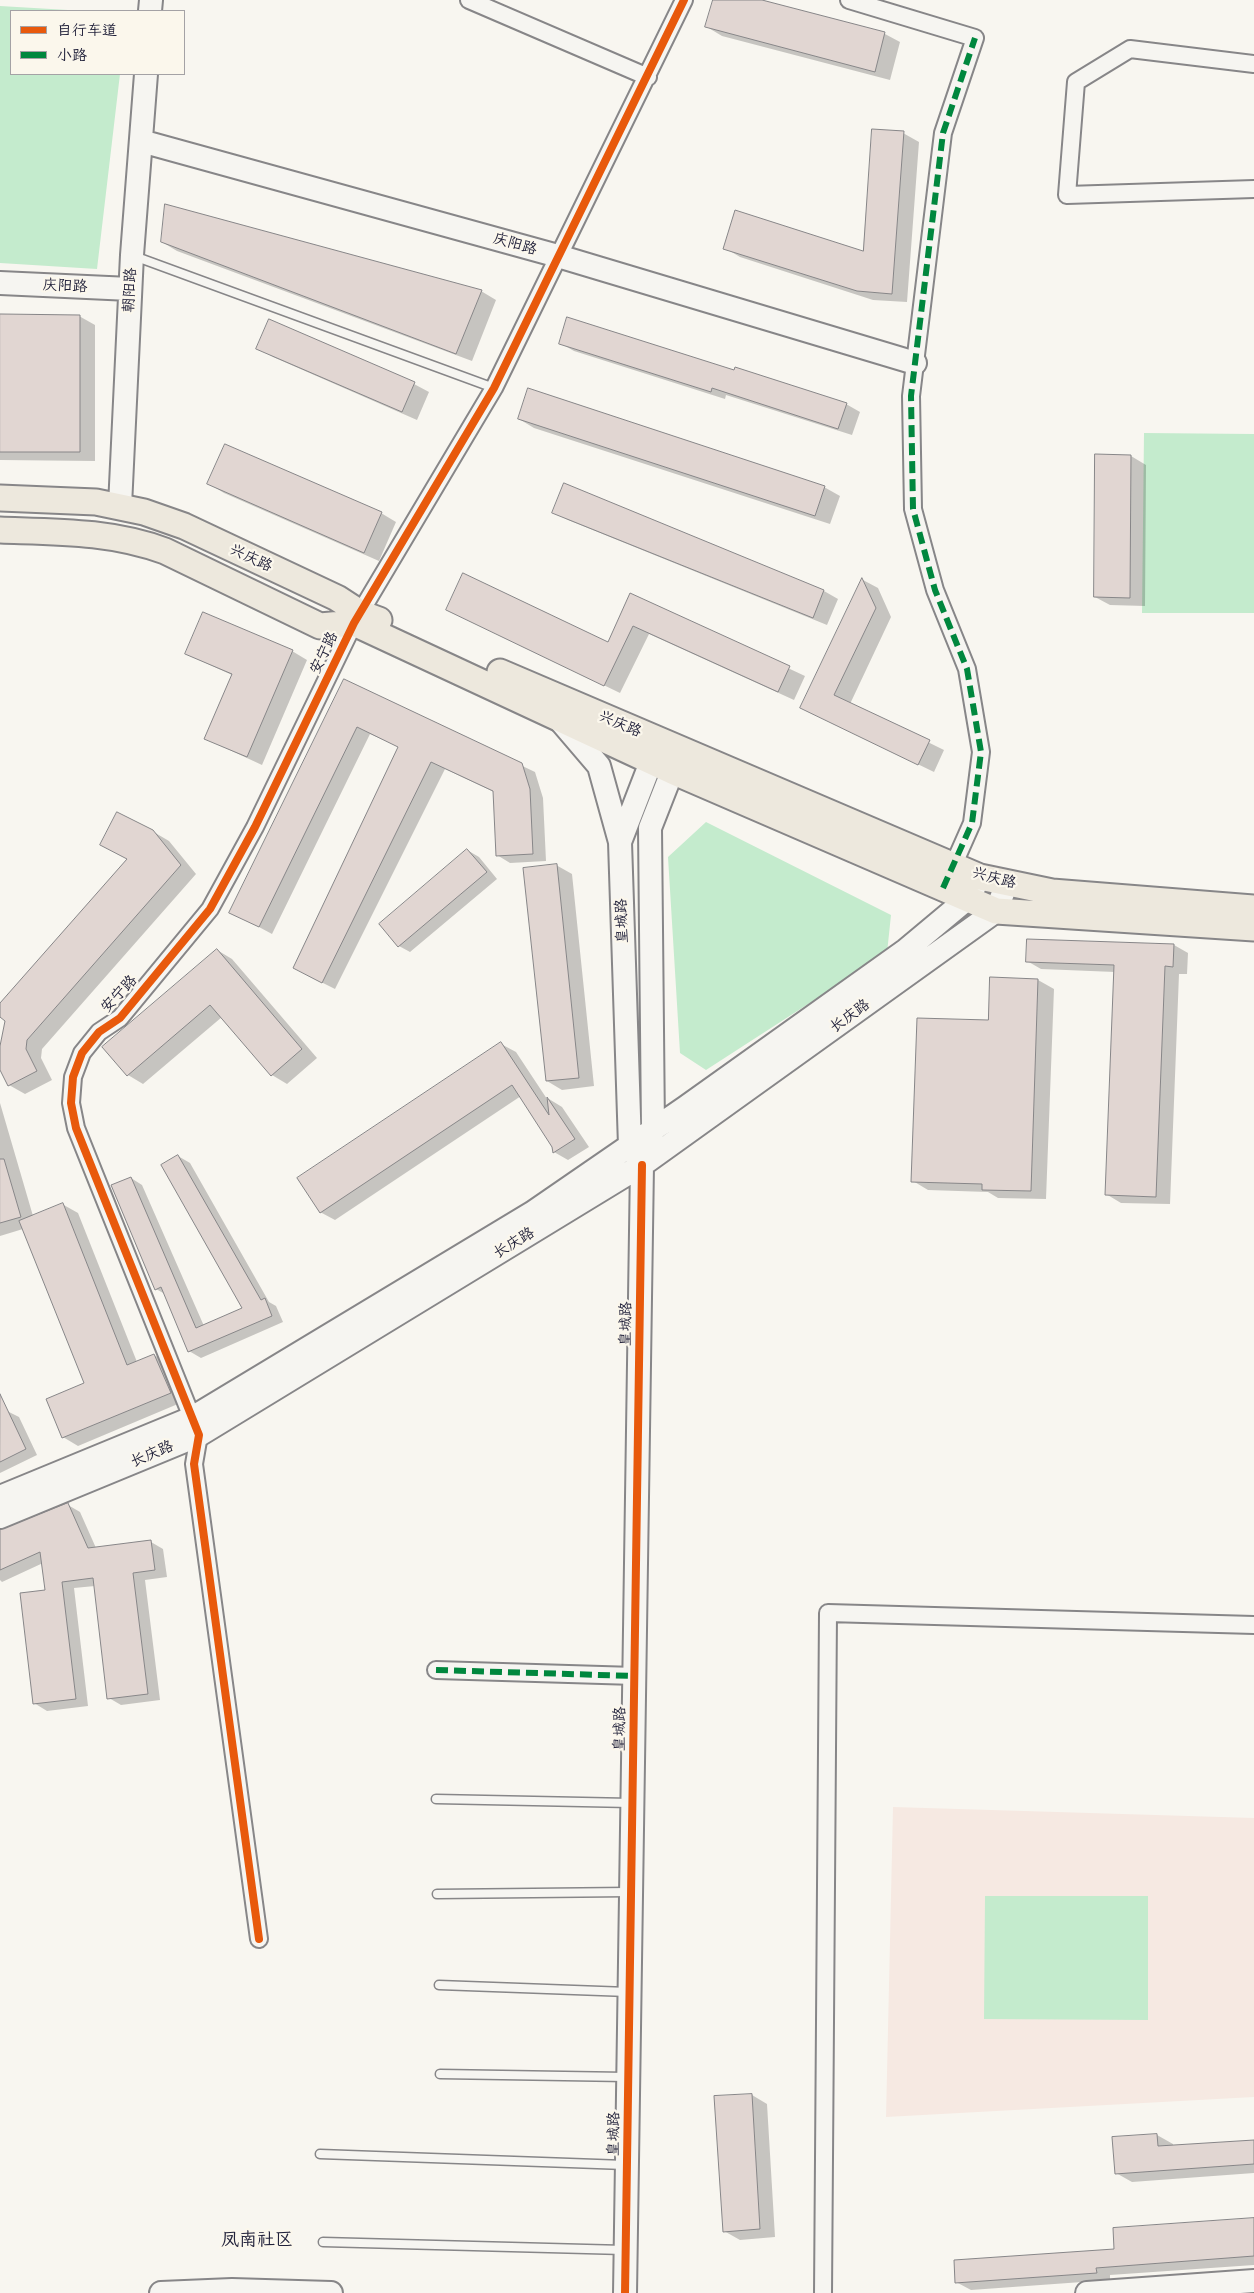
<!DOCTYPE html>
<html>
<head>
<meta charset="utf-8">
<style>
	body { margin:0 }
	#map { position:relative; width:1254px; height:2293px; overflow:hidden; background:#f8f6f0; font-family:"Comic Neue","LXGW WenKai TC",sans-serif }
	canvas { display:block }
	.legend { position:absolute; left:10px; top:10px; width:175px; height:65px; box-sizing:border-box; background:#fbf7ec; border:1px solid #a4a2a5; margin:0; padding:6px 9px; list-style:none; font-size:15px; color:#22223b }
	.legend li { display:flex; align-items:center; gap:10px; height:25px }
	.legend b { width:25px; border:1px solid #a4a2a5 }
</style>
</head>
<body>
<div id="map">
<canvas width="1254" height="2293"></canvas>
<ul class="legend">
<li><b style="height:6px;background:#e8590c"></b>自行车道</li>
<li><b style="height:6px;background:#00873e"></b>小路</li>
</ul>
</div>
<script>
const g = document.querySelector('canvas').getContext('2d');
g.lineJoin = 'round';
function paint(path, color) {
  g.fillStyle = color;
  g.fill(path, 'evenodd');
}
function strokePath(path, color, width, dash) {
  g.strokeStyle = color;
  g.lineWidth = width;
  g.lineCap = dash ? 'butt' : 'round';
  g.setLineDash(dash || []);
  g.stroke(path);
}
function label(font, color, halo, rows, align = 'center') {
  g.font = font + ' "Comic Neue","LXGW WenKai TC",sans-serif';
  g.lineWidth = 4.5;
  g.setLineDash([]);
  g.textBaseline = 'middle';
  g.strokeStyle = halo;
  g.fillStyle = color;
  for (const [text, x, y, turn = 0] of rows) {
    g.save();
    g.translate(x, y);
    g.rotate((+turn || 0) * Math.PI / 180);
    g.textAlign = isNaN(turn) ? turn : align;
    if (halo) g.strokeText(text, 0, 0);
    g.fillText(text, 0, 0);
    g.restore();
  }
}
const built = new Path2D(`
	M893 1807 1254 1818V2097L886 2117Z`);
const green = new Path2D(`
	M0 6 85 11H11V74H120L97 269 0 263Z
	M1144 433 1254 434V613H1142Z
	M706 822 891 915 887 953 706 1070 680 1053 668 857Z
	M985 1896H1148V2020L984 2019Z`);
const shadow = new Path2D(`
	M714 0H757L885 34 900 42 890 80 722 36 707 27Z
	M903 133 919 142 907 302 873 300 740 257 725 248 864 252Z
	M162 242 481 291 496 300 472 361 177 251Z
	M0 315 79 316 95 325V461L0 460Z
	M560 343 735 372 846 404 860 412 852 435 726 395 725 399 574 351Z
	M258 348 414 384 429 392 417 420 273 357Z
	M519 419 824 487 840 496 830 524 534 428Z
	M1131 456 1146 465 1145 606 1110 605 1095 597Z
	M209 484 381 513 396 522 379 561 224 493Z
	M554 512 824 591 838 599 827 625 568 520Z
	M863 580 878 588 891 617 850 704 944 750 934 772 802 708Z
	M631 595 805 676 794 700 649 634 620 693 447 609 609 644Z
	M292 651 307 660 262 765 206 739 232 675 186 654Z
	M344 681 535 772 543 798 546 861 510 863 497 855 494 792 445 769 335 989 307 975 399 747 370 734 272 934 231 912Z
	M152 831 169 841 196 874 42 1049 41 1058 52 1080 25 1094 9 1085 0 1067V1053L6 1020 0 1015V1005Z
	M467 850 479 857 497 879 410 952 399 946Z
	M556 865 572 874 594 1086 562 1090 547 1081Z
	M1174 945 1188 953 1187 974H1179L1170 1204 1121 1203 1106 1194 1115 972 1041 969 1027 961Z
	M217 950 232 959 317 1058 287 1084 272 1075 222 1017 143 1084 128 1075Z
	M991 978 1038 980 1054 989 1046 1199 998 1198 988 1192 928 1190 913 1181 989 1022Z
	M501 1044 516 1052 549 1102V1099L562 1107 589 1147 568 1160 554 1152V1146L521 1096 335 1220 320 1212Z
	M0 1103 33 1216 62 1204 78 1213 137 1362 154 1355 170 1364 185 1401 78 1446 63 1437 85 1384 23 1229 0 1236Z
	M178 1156 190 1163 269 1302 276 1306 283 1322 201 1358 189 1351 165 1294 156 1289 131 1178 142 1185 204 1326 244 1309Z
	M7 1411 19 1417 37 1455 0 1473V1414Z
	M68 1505 80 1512 96 1548 151 1542 163 1549 167 1577 145 1580 160 1700 121 1705 109 1698 95 1586 74 1588 88 1706 47 1711 34 1703 46 1591 43 1563 2 1582 0 1580V1531Z
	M752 2095 767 2104 775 2237 740 2240 724 2231Z
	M1157 2135 1173 2144V2147L1254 2141V2173L1132 2182 1116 2173 1114 2138Z
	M1254 2219V2265L1110 2275V2280L971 2290 956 2282 1116 2250Z`);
const building = new Path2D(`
	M713 0H762L885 32 875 72 705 27Z
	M872 129 904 131 892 294 857 291 723 249 735 210 863 251Z
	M165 204 482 290 456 354 161 242Z
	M0 314 80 315V452H0Z
	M567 317 734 370 735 367 847 403 838 429 712 388 711 392 559 344Z
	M269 319 415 382 402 412 256 349Z
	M528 388 825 486 815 516 518 419Z
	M225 444 382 512 364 553 207 484Z
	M1095 454 1131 455 1130 598 1094 597Z
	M564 483 824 590 813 618 552 513Z
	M463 573 608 642 630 593 790 666 778 692 633 626 604 686 446 610Z
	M862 578 876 608 834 695 930 740 918 765 800 708Z
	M203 612 293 650 247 757 204 739 232 674 185 654Z
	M344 679 522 763 530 789 533 854 496 856 493 791 431 762 322 983 293 968 398 747 357 727 259 927 229 913Z
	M117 812 153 830 181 865 27 1040 26 1049 37 1071 8 1086 0 1070V1046L5 1021 0 1017V1003L127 859 100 845Z
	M467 849 487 872 398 947 379 924Z
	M557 864 579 1078 546 1081 523 868Z
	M1027 939 1174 944 1173 967 1165 966 1156 1197 1105 1195 1114 965 1026 962Z
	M217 949 302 1049 271 1076 210 1005 127 1076 102 1047Z
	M990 977 1038 979 1031 1191 982 1190V1184L911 1182 917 1018 988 1020Z
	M501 1042 549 1115 547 1097 575 1139 553 1153 552 1147 512 1085 320 1213 297 1178Z
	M178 1155 261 1300 265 1298 272 1316 188 1352 161 1287 155 1290 111 1185 131 1177 196 1328 242 1308 161 1165Z
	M0 1159H4L21 1217 0 1223Z
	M63 1203 127 1365 154 1354 171 1393 62 1438 46 1399 84 1383 19 1221Z
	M0 1394 26 1449 0 1462Z
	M68 1503 88 1548 151 1540 155 1570 133 1573 148 1694 107 1699 93 1578 62 1582 76 1699 33 1704 20 1593 45 1590 40 1552 0 1570V1530Z
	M752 2094 760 2229 723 2232 714 2096Z
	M1157 2134 1158 2146 1254 2140V2164L1115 2174 1112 2137Z
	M1254 2218V2256L1096 2268 1097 2273 955 2283 954 2260 1114 2249 1113 2228Z`);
const lane = new Path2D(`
	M134 256 494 388
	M436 1799 631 1803
	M437 1894 629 1892
	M439 1985 628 1992
	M440 2074 626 2077
	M320 2154 625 2165
	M323 2242 624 2250`);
const street = new Path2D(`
	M469 0 648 77
	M849 0 975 38 943 133 911 396 913 509 935 590 967 669 981 752 972 823 949 875
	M1254 64 1130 49 1076 82 1067 195 1254 189
	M436 1670 635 1676
	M259 1939 194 1464 199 1435 76 1128 71 1103 73 1077 82 1053 99 1032 120 1018 210 909 255 827 354 623 494 388 684 0
	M823 2293 828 1613 1254 1625`);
const secondary = new Path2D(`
	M150 11 151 0
	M141 141 558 256 915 363
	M0 283 130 289
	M120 506 132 255 146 74
	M558 718 599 766 620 842
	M636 1156 630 1146 620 842 658 744
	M0 1497 192 1418 532 1213 686 1107 906 950 967 899 976 884
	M0 1517 199 1435 642 1165 996 911 1007 883
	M161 2293 232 2290 331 2293
	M625 2293 642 1165 653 1130 650 828 679 754
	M1087 2293 1254 2281`);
const primary = new Path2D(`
	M0 498 96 502 144 512 184 526 337 598 360 613 379 620
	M0 530C57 532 111 531 165 551L320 626 354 623 672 771 996 911 1254 928
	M500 672 980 877 1052 892 1254 908`);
const quiet = new Path2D(`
	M943 888 972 823 981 752 967 669 935 590 913 509 911 396 943 133 975 38
	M436 1670 635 1676`);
const cycleway = new Path2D(`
	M259 1939 194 1464 199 1435 76 1128 71 1103 73 1077 82 1053 99 1032 120 1018 210 909 255 827 354 623 494 388 684 0
	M625 2293 642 1165`);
const streetNames = [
	["庆阳路",515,244,16],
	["庆阳路",65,286,3],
	["朝阳路",130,290,-87],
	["兴庆路",251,558,25],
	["安宁路",324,653,-64],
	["兴庆路",620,724,23],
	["兴庆路",994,878,15],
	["皇城路",622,921,-92],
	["安宁路",119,994,-47],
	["长庆路",850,1016,-36],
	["长庆路",514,1243,-31],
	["皇城路",626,1324,-89],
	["长庆路",152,1454,-23],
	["皇城路",620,1729,-89],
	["皇城路",614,2134,-89]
];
const quarterNames = [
	["凤南社区",257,2240]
];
paint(built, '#f6e9e2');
paint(green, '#c4ebcd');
paint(shadow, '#0003');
paint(building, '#e1d6d2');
strokePath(building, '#878688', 1);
strokePath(lane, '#878688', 11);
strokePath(street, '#878688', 20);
strokePath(secondary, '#878688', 26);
strokePath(primary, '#878688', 29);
strokePath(lane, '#f6f5f1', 8);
strokePath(street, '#f6f5f1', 16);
strokePath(secondary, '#f6f5f1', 22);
strokePath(primary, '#ede8dd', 25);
strokePath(quiet, '#00873e', 6, [12, 6]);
strokePath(cycleway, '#e8590c', 8);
label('15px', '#22223b', '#fbf7ec', streetNames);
label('18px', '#22223b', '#fbf7ec', quarterNames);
</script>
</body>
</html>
